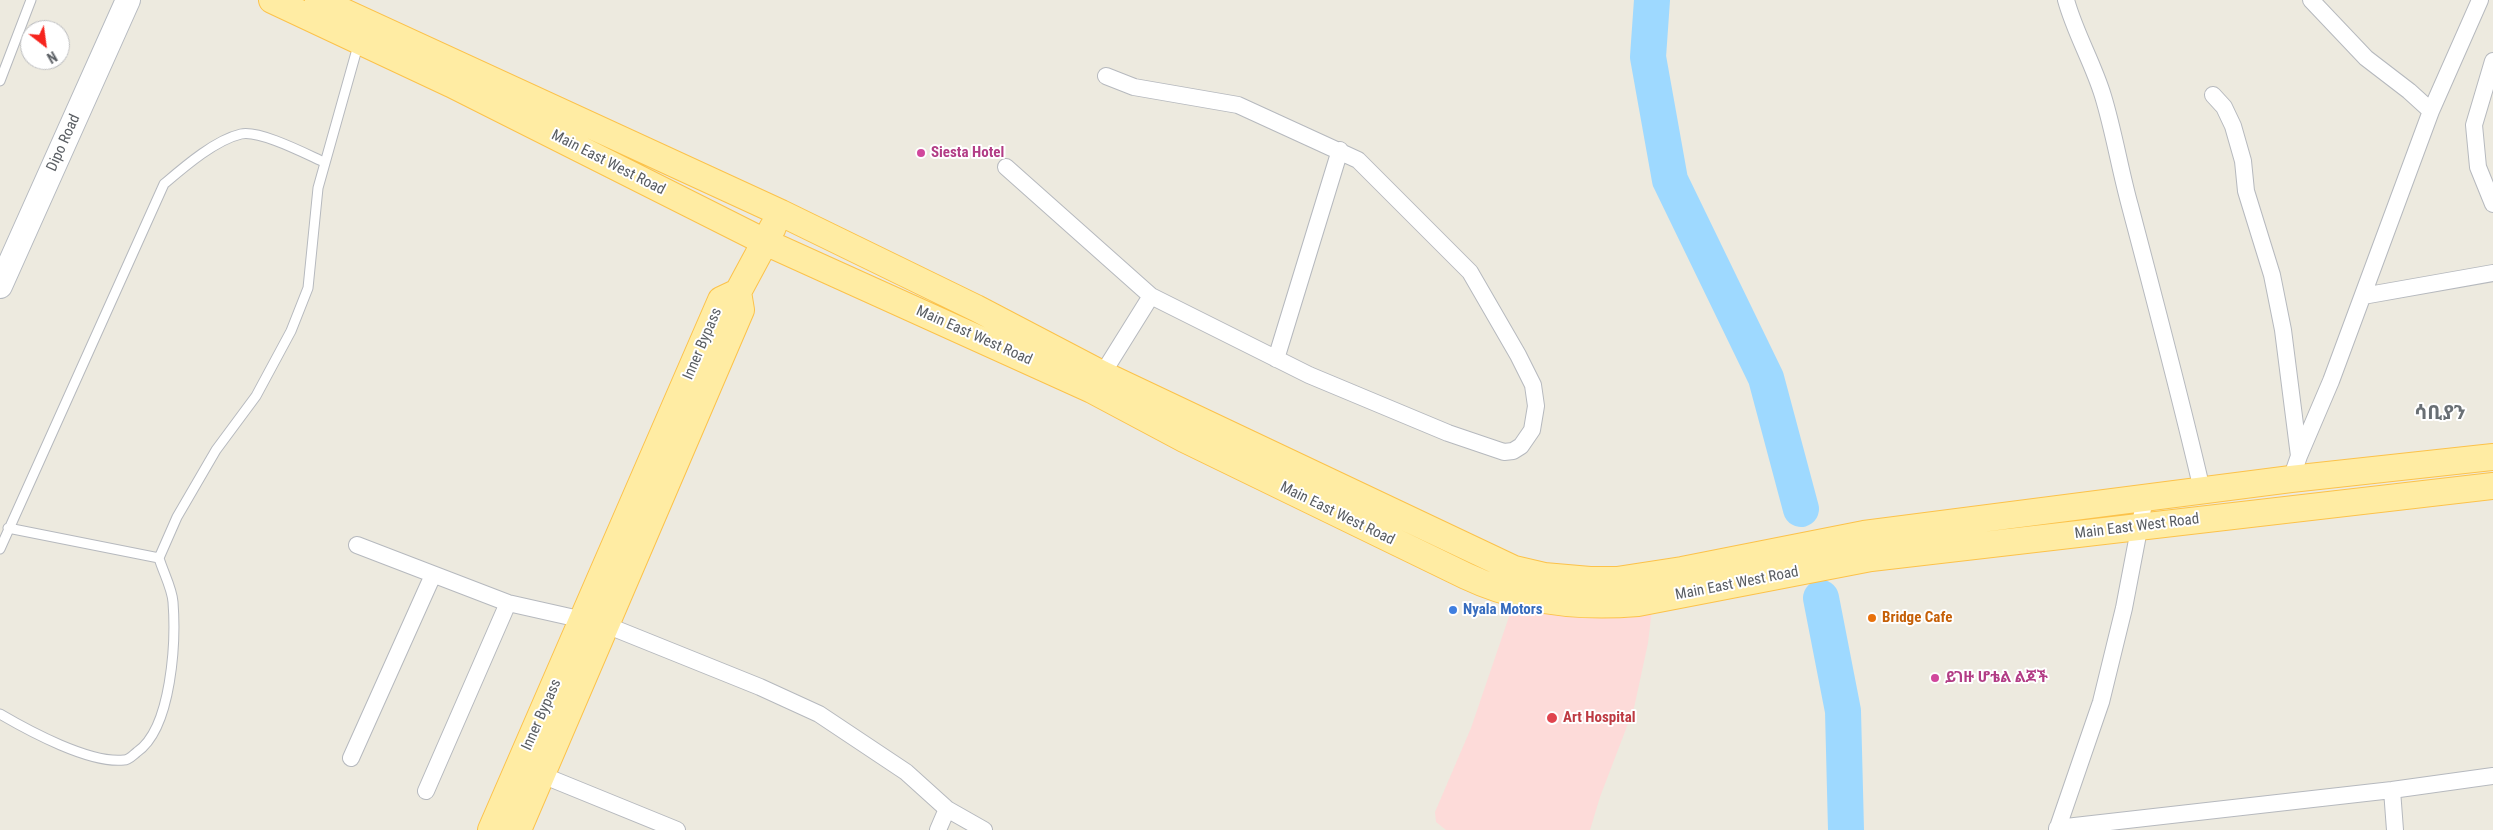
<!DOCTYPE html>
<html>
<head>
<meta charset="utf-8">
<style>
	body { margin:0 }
	#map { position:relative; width:2493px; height:830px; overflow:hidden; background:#edeadf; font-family:"Roboto Condensed",sans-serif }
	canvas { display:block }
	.north { position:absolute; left:20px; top:20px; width:50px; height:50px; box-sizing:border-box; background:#fff; border:1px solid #bdbec0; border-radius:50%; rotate:150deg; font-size:14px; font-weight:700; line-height:20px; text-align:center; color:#595d62 }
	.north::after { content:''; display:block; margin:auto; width:18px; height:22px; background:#f6241d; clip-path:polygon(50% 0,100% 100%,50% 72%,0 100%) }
</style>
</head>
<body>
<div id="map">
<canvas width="2493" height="830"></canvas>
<div class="north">N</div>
</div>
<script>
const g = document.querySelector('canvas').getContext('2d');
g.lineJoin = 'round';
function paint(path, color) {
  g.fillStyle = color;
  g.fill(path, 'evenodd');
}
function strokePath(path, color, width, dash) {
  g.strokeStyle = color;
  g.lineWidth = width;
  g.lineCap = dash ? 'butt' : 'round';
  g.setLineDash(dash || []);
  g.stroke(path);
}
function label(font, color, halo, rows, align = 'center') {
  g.font = font + ' "Roboto Condensed","Noto Sans Ethiopic",sans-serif';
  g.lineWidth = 4;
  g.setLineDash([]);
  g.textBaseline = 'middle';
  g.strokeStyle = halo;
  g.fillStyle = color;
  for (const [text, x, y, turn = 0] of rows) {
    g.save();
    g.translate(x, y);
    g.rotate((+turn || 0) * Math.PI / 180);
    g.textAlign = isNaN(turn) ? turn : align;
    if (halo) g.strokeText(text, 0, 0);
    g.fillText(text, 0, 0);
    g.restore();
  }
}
const medical = new Path2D(`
	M1514 602 1652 609 1648 643 1634 708 1600 797 1590 830H1446L1436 822 1435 812 1471 728Z`);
const river = new Path2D(`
	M1652 0 1648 57 1670 180 1766 378 1801 509
	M1821 598 1843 711 1846 830`);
const service = new Path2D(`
	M0 81 31 0
	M8 528 159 558
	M0 549 164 184C184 167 215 140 241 134 260 130 306 154 324 162
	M0 714C29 731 90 764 124 760 129 760 133 755 137 752 172 728 176 641 173 602 172 588 163 572 159 558L177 517 216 450 256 396 291 331 308 288 318 188 359 42`);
const minor = new Path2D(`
	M2066 0C2075 33 2093 63 2103 96 2114 132 2120 170 2130 206 2155 301 2180 395 2202 490
	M2311 0 2366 58 2409 91 2431 111
	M2493 61 2474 125 2478 167 2493 204
	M2213 95 2224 107 2233 126 2243 161 2246 191 2272 275 2283 330 2299 456
	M1006 167 1151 296 1309 375 1448 433 1504 452 1513 451 1521 446 1532 430 1536 406 1533 385 1518 355 1470 272 1358 160 1238 105 1134 87 1106 76
	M2363 296 2493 273
	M1276 359 1340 150
	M1098 381 1151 296
	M2291 479 2299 456 2331 381 2431 111 2480 0
	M357 545 508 603 606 625 760 687 819 714 906 772 947 809 984 830
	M351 758 433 575
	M542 775 677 830
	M2392 790 2395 830
	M426 791 508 603
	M2057 828 2392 790 2493 776
	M938 830 947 809
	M2057 830 2101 702 2124 608 2145 498`);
const secondary = new Path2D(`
	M0 286 128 0`);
const primary = new Path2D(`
	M272 0 451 84 765 242 1092 390 1184 439 1466 576C1519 601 1580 608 1638 603L1871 558 2493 486
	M318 0 781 213 976 308 1102 374 1514 569 1544 576 1590 580H1617L1682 570 1864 534 2291 479 2493 457
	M738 292 773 227
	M491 830 721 300 738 292
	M518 830 741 310 738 292`);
const markers = [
	[921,153,5,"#d1479c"],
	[1453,610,5,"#3f7fe0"],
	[1872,618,5,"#e8710a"],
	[1935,678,5,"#d1479c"],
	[1552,718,6,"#e0444e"]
];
const streetNames = [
	["Dipo Road",64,143,-66],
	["Main East West Road",608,163,27],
	["Main East West Road",974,336,24],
	["Inner Bypass",703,344,-67],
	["Main East West Road",1337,514,26],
	["Main East West Road",2137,527,-7],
	["Main East West Road",1737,584,-11],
	["Inner Bypass",542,715,-66]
];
const hotelNames = [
	["Siesta Hotel",931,153],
	["ይገዙ ሆቴል ልጆች",1945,678]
];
const shopNames = [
	["Nyala Motors",1463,610]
];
const foodNames = [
	["Bridge Cafe",1882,618]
];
const healthNames = [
	["Art Hospital",1563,718]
];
const districtNames = [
	["ሳቢያን",2440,414]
];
paint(medical, '#fddbd9');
strokePath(river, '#9ed9ff', 36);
strokePath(service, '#b6b9be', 11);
strokePath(minor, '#b6b9be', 18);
strokePath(secondary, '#b6bac0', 26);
strokePath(primary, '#fcc24a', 28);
strokePath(service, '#fff', 9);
strokePath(minor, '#fff', 16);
strokePath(secondary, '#fff', 24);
strokePath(primary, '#ffeca3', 26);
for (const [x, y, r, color] of markers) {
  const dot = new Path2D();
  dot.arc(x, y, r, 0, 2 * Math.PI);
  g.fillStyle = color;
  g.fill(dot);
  strokePath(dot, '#fff', 2);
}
label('15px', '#595d62', '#fff', streetNames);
label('bold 15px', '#b23c85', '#fff', hotelNames, 'left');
label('bold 15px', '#366cbe', '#fff', shopNames, 'left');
label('bold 15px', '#c56008', '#fff', foodNames, 'left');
label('bold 15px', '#be3a42', '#fff', healthNames, 'left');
label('bold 20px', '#696f74', '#fff', districtNames);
</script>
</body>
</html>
